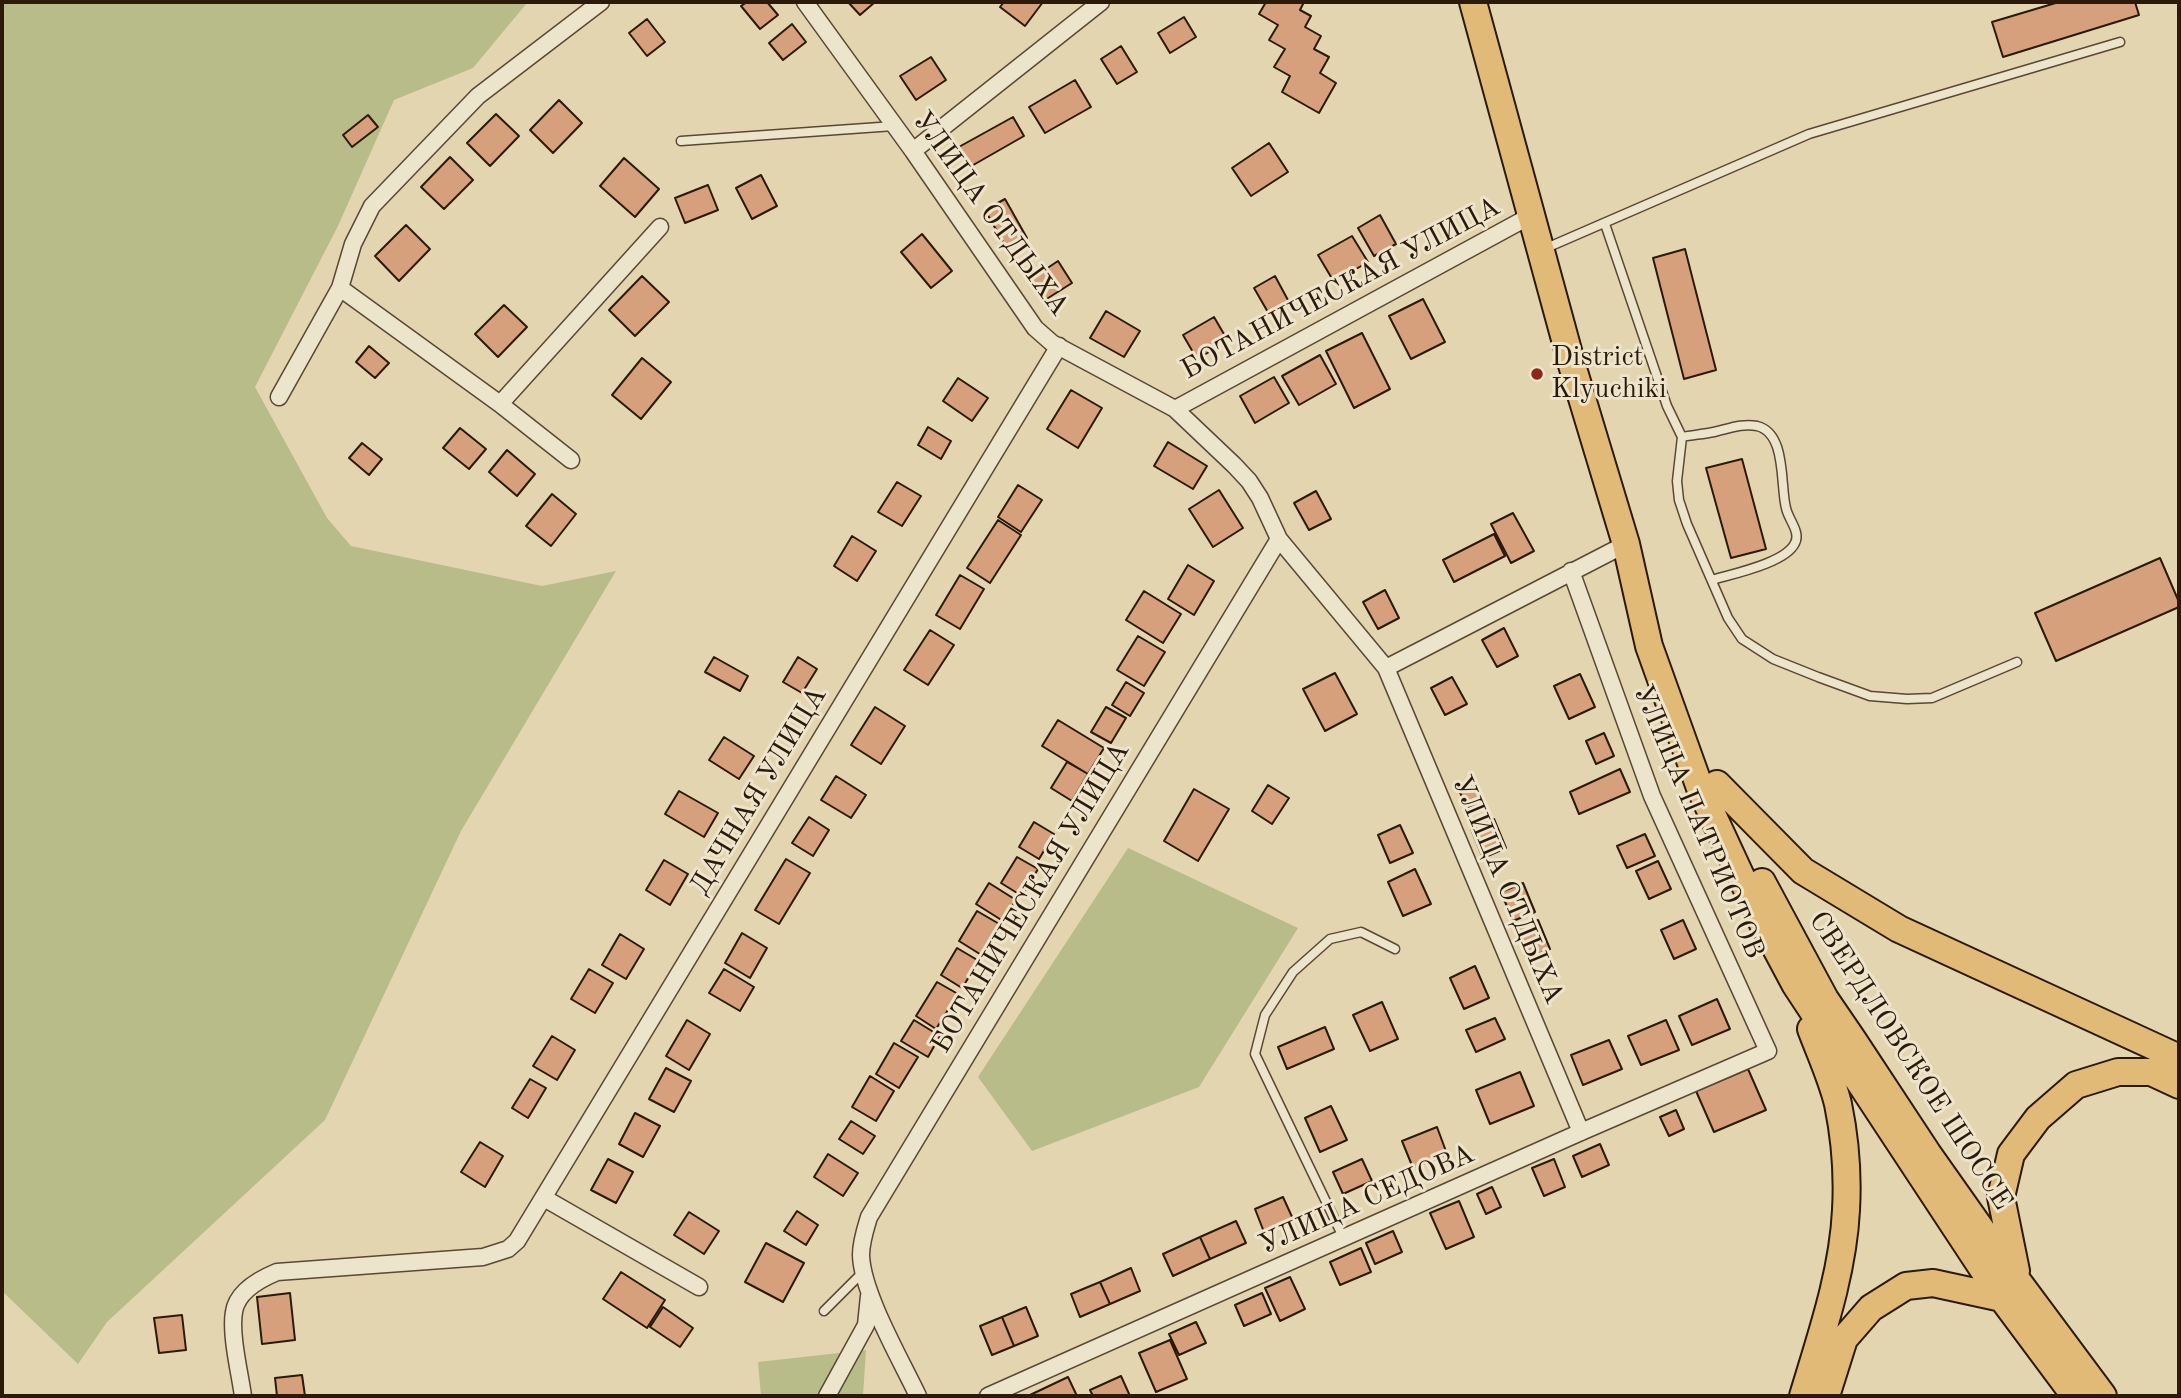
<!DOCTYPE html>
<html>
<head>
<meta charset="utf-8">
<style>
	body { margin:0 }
	#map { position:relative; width:2181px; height:1398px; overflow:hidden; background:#e4d5b1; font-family:"Old Standard TT",serif }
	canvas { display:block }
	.frame { position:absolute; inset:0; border:4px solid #2b1909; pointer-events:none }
</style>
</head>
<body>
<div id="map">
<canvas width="2181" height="1398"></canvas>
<div class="frame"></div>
</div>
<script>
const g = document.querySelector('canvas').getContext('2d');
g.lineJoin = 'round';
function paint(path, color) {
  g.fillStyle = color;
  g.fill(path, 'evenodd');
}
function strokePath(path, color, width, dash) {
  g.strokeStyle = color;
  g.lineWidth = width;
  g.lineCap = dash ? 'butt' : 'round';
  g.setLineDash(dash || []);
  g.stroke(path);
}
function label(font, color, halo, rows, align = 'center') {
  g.font = font + ' "Old Standard TT",serif';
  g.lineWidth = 6;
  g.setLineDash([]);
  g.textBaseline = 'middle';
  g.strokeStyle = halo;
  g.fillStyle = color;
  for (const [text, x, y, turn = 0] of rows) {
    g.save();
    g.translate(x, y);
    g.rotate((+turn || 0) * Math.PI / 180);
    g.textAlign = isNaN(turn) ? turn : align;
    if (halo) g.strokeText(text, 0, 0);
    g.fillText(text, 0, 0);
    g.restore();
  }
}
const green = new Path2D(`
	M2 2H524L527 3 473 68 394 100 338 226 255 387 327 518 351 546 542 586 616 571 461 831 325 1120 107 1322 78 1364 2 1291Z
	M1128 848 1298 928 1199 1087 1032 1151 978 1077Z
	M866 1350 863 1396H761L758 1362Z`);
const building = new Path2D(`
	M747 2H767L778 15 760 29 741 6Z
	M848 2H875L860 15Z
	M1004 2H1043L1025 26 1000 7Z
	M1266 2H1304L1300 10 1311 16 1305 27 1321 36 1314 49 1329 57 1320 73 1336 83 1319 113 1282 92 1290 76 1274 67 1285 49 1269 40 1278 25 1259 14Z
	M2059 2H2135L2139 15 2003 57 1992 22Z
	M1184 17 1196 37 1170 53 1158 33Z
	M647 19 665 42 647 56 629 33Z
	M792 24 806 42 783 60 769 43Z
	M1121 46 1137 72 1117 84 1101 59Z
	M931 57 946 80 916 100 900 76Z
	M1075 80 1091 107 1045 133 1029 107Z
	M559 100 582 123 553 153 530 130Z
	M496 114 519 136 490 166 467 143Z
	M368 115 378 127 352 147 343 135Z
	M1013 117 1024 136 968 168 957 148Z
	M1269 143 1288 172 1251 196 1232 168Z
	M450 157 473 180 444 209 421 187Z
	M624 158 659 189 635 217 600 186Z
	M761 175 777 206 752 219 736 188Z
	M708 185 718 210 685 223 675 198Z
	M1005 199 1027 238 1007 249 985 210Z
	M1380 215 1396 244 1374 256 1358 228Z
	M406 225 430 249 399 281 375 256Z
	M922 234 952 271 931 288 901 252Z
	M1352 236 1368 262 1334 282 1318 255Z
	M1685 249 1716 370 1684 379 1653 258Z
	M1058 261 1072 283 1045 300 1031 279Z
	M642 276 669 302 635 336 609 310Z
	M1275 276 1289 302 1269 314 1254 288Z
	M1423 299 1445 342 1411 359 1389 316Z
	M504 305 527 327 498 357 475 334Z
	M1106 311 1140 331 1124 357 1090 338Z
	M1214 317 1228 341 1197 359 1183 335Z
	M1362 333 1390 389 1354 408 1326 351Z
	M369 346 389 363 375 378 356 362Z
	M1320 355 1336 384 1299 405 1282 376Z
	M642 358 671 382 641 419 612 395Z
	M1274 377 1289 403 1255 423 1240 396Z
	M958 378 988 398 972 421 943 401Z
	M1071 390 1102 408 1078 448 1047 429Z
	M928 427 951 441 941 459 918 445Z
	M460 428 486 449 469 469 443 448Z
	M1168 442 1207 466 1193 489 1154 466Z
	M362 443 382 459 369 475 349 458Z
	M507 450 535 474 517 496 489 472Z
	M1742 459 1766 549 1731 558 1706 468Z
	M897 482 921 496 902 526 878 512Z
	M1018 485 1042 500 1021 532 998 517Z
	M1219 490 1243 528 1213 547 1189 509Z
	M1316 491 1331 519 1309 530 1294 503Z
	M552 494 576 514 551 546 526 526Z
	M1513 513 1534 551 1511 563 1491 524Z
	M998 520 1021 535 990 583 967 568Z
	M1494 534 1505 556 1454 582 1443 560Z
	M852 536 876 551 857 581 834 566Z
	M2160 558 2179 602V607L2056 661 2035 613Z
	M1188 565 1214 581 1194 615 1168 599Z
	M960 575 984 589 960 629 936 615Z
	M1385 590 1399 618 1378 629 1363 602Z
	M1144 591 1181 614 1163 643 1126 620Z
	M1504 628 1518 656 1497 667 1482 640Z
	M930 630 954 645 928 685 904 670Z
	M1138 636 1165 652 1144 686 1117 670Z
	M714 657 748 676 740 691 705 672Z
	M798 657 817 669 802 693 783 682Z
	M1335 673 1357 714 1325 731 1303 689Z
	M1580 674 1595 707 1569 719 1554 686Z
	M1452 677 1467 704 1445 715 1431 688Z
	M1126 682 1144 693 1130 716 1112 705Z
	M875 707 905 726 881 764 851 745Z
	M1106 707 1126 718 1111 743 1091 732Z
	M1058 720 1104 748 1088 774 1042 746Z
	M1604 733 1614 756 1596 764 1586 741Z
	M724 737 754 756 739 779 709 760Z
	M1067 762 1088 774 1072 801 1051 788Z
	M1620 769 1630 792 1579 814 1570 792Z
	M836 776 866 795 851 818 821 800Z
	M1474 781 1483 801 1467 808 1458 788Z
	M1268 785 1289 798 1272 824 1252 811Z
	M1194 789 1229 809 1198 861 1164 841Z
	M679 791 718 813 704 837 665 814Z
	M809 817 829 830 813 856 792 843Z
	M1494 819 1506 848 1483 858 1471 829Z
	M1034 822 1054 834 1039 859 1019 847Z
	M1400 825 1413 853 1390 863 1378 835Z
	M1645 834 1655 856 1627 868 1617 846Z
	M1017 857 1038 869 1022 896 1001 883Z
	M786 859 810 873 779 924 755 910Z
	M664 860 688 874 670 905 646 890Z
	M1658 861 1671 889 1649 899 1636 871Z
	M1415 869 1431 904 1403 916 1388 882Z
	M989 883 1016 900 1003 921 976 904Z
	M1523 883 1535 912 1513 921 1501 892Z
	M977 911 1001 925 983 956 959 941Z
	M1538 920 1550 949 1527 959 1515 930Z
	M1683 920 1696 949 1674 959 1661 930Z
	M742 933 767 948 750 978 725 963Z
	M620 934 644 949 626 979 602 965Z
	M957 948 979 961 962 988 941 975Z
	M1475 966 1489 998 1464 1009 1450 978Z
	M589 969 613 983 595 1013 571 999Z
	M724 969 754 987 740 1011 709 993Z
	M937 982 958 994 936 1029 916 1016Z
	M1717 999 1730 1029 1692 1045 1679 1016Z
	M1382 1002 1398 1039 1370 1051 1353 1015Z
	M1495 1018 1505 1039 1476 1052 1466 1030Z
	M687 1020 710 1034 689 1070 666 1056Z
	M914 1020 940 1036 928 1057 901 1041Z
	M1666 1020 1679 1050 1641 1065 1628 1036Z
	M1325 1027 1334 1049 1287 1069 1278 1047Z
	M552 1036 575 1050 557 1080 533 1066Z
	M1609 1040 1622 1069 1583 1085 1571 1055Z
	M894 1043 918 1057 899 1088 876 1074Z
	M666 1068 691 1081 674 1112 649 1099Z
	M1748 1069 1766 1110 1714 1132 1696 1091Z
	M1520 1072 1534 1106 1490 1124 1476 1090Z
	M870 1076 894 1091 876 1121 852 1107Z
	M530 1079 546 1088 528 1118 512 1108Z
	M1331 1106 1347 1140 1320 1152 1305 1118Z
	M1676 1110 1684 1129 1669 1136 1660 1117Z
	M635 1113 660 1126 643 1157 619 1144Z
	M851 1121 875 1136 863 1154 839 1139Z
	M1437 1127 1447 1154 1413 1168 1402 1141Z
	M480 1142 503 1156 485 1187 461 1172Z
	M1600 1144 1609 1165 1582 1177 1573 1156Z
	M828 1154 858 1173 843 1196 814 1177Z
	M608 1159 633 1172 616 1203 591 1190Z
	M1362 1159 1372 1181 1343 1194 1333 1172Z
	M1554 1159 1565 1187 1544 1196 1532 1168Z
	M1492 1187 1501 1207 1486 1214 1477 1194Z
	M1283 1197 1293 1219 1264 1232 1255 1209Z
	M1459 1201 1474 1237 1446 1249 1430 1213Z
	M797 1211 818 1225 806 1245 784 1231Z
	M689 1212 719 1231 704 1254 674 1235Z
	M1236 1221 1246 1243 1210 1259 1200 1237Z
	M1393 1231 1402 1252 1375 1264 1366 1243Z
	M1200 1237 1210 1259 1173 1276 1163 1254Z
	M766 1243 804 1263 783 1302 745 1282Z
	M1361 1248 1371 1272 1340 1285 1330 1262Z
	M1131 1268 1140 1291 1110 1304 1100 1282Z
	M621 1272 665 1300 647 1328 603 1299Z
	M1290 1277 1305 1309 1280 1321 1265 1288Z
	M1100 1282 1110 1304 1080 1317 1071 1294Z
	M290 1293 295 1340 262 1344 257 1297Z
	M1262 1293 1271 1314 1244 1326 1235 1305Z
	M663 1307 693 1328 680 1347 650 1327Z
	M1026 1307 1038 1336 1014 1346 1002 1317Z
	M182 1315 186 1350 159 1353 154 1318Z
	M1002 1317 1014 1346 992 1355 980 1326Z
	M1196 1322 1206 1343 1179 1355 1169 1334Z
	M1170 1340 1187 1379 1156 1392 1139 1353Z
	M302 1375 305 1396H277L275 1378Z
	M1121 1376 1130 1396H1093L1090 1390Z
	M1068 1377 1077 1396H1030V1395Z`);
const lane = new Path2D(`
	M681 141 894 126
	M1605 224 1667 406 1682 437 1677 481 1679 500 1687 524 1728 618 1742 639 1773 659 1818 677 1870 696 1907 699 1932 698 2017 662
	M1544 249 1809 134 2120 42
	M1682 437C1693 435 1704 434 1714 432 1728 429 1742 423 1757 426 1787 433 1780 486 1786 508 1788 519 1801 532 1795 543 1786 563 1732 574 1712 580
	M1344 1239 1255 1054 1265 1015 1293 972 1330 939 1361 932 1395 949
	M824 1311 864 1271`);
const street = new Path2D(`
	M805 2 913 151 1035 328 1052 343 1175 409 1234 465 1249 481 1260 498 1279 539 1386 668 1581 1132
	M913 151 1101 2
	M340 288 500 404 571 460
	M279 397 340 288 353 244 372 206 478 96 601 2
	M500 404 660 227
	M1175 409 1532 215
	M1386 668 1626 544
	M544 1198 699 1287
	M243 1396C240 1374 230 1334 234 1312 237 1291 260 1279 277 1272L483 1257 508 1249 517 1241 1059 346
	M827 1396 866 1325 869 1296
	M918 1396C901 1360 862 1293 861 1255 861 1242 865 1230 869 1217L1279 539
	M988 1396 1581 1132 1768 1051 1652 796 1571 571`);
const primary = new Path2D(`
	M1473 2 1572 365 1626 544 1649 646 1700 788 1763 924 1795 984 2002 1298 2075 1396
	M1717 784 1803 871 1899 929 2179 1058
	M1762 882 1825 999 1853 1040 1928 1154 2019 1283 2103 1396
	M2016 1271 2001 1197 2011 1154 2038 1118 2076 1085 2118 1072H2151L2179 1085
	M1803 1396C1821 1336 1843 1273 1846 1210 1848 1175 1845 1138 1838 1104 1832 1079 1820 1053 1811 1029
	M1826 1396 1844 1339 1871 1308 1906 1286 1933 1283 2002 1298`);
const markers = [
	[1537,374,7,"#8f2418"]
];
const streetNames = [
	["УЛИЦА ОТДЫХА",990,214,54],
	["БОТАНИЧЕСКАЯ УЛИЦА",1341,289,-28],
	["ДАЧНАЯ УЛИЦА",759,791,-59],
	["УЛИЦА ПАТРИОТОВ",1698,822,67],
	["УЛИЦА ОТДЫХА",1507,890,67],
	["БОТАНИЧЕСКАЯ УЛИЦА",1031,898,-59],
	["СВЕРДЛОВСКОЕ ШОССЕ",1910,1061,57],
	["УЛИЦА СЕДОВА",1367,1200,-24]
];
const poiNames = [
	["District",1551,358],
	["Klyuchiki",1551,390]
];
paint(green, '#b8bc89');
paint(building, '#d5a07b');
strokePath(building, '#2b1909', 2);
strokePath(lane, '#594833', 11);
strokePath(street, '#594833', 19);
strokePath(primary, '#2b1909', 30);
strokePath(lane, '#ede4cc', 8);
strokePath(street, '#ede4cc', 16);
strokePath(primary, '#e2ba78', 26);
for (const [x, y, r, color] of markers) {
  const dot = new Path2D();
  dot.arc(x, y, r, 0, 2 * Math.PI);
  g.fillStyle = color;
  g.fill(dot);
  strokePath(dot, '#ede4cc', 2.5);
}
label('28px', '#2b1909', '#ede4cc', streetNames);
label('28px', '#2b1909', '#ede4cc', poiNames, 'left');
</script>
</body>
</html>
